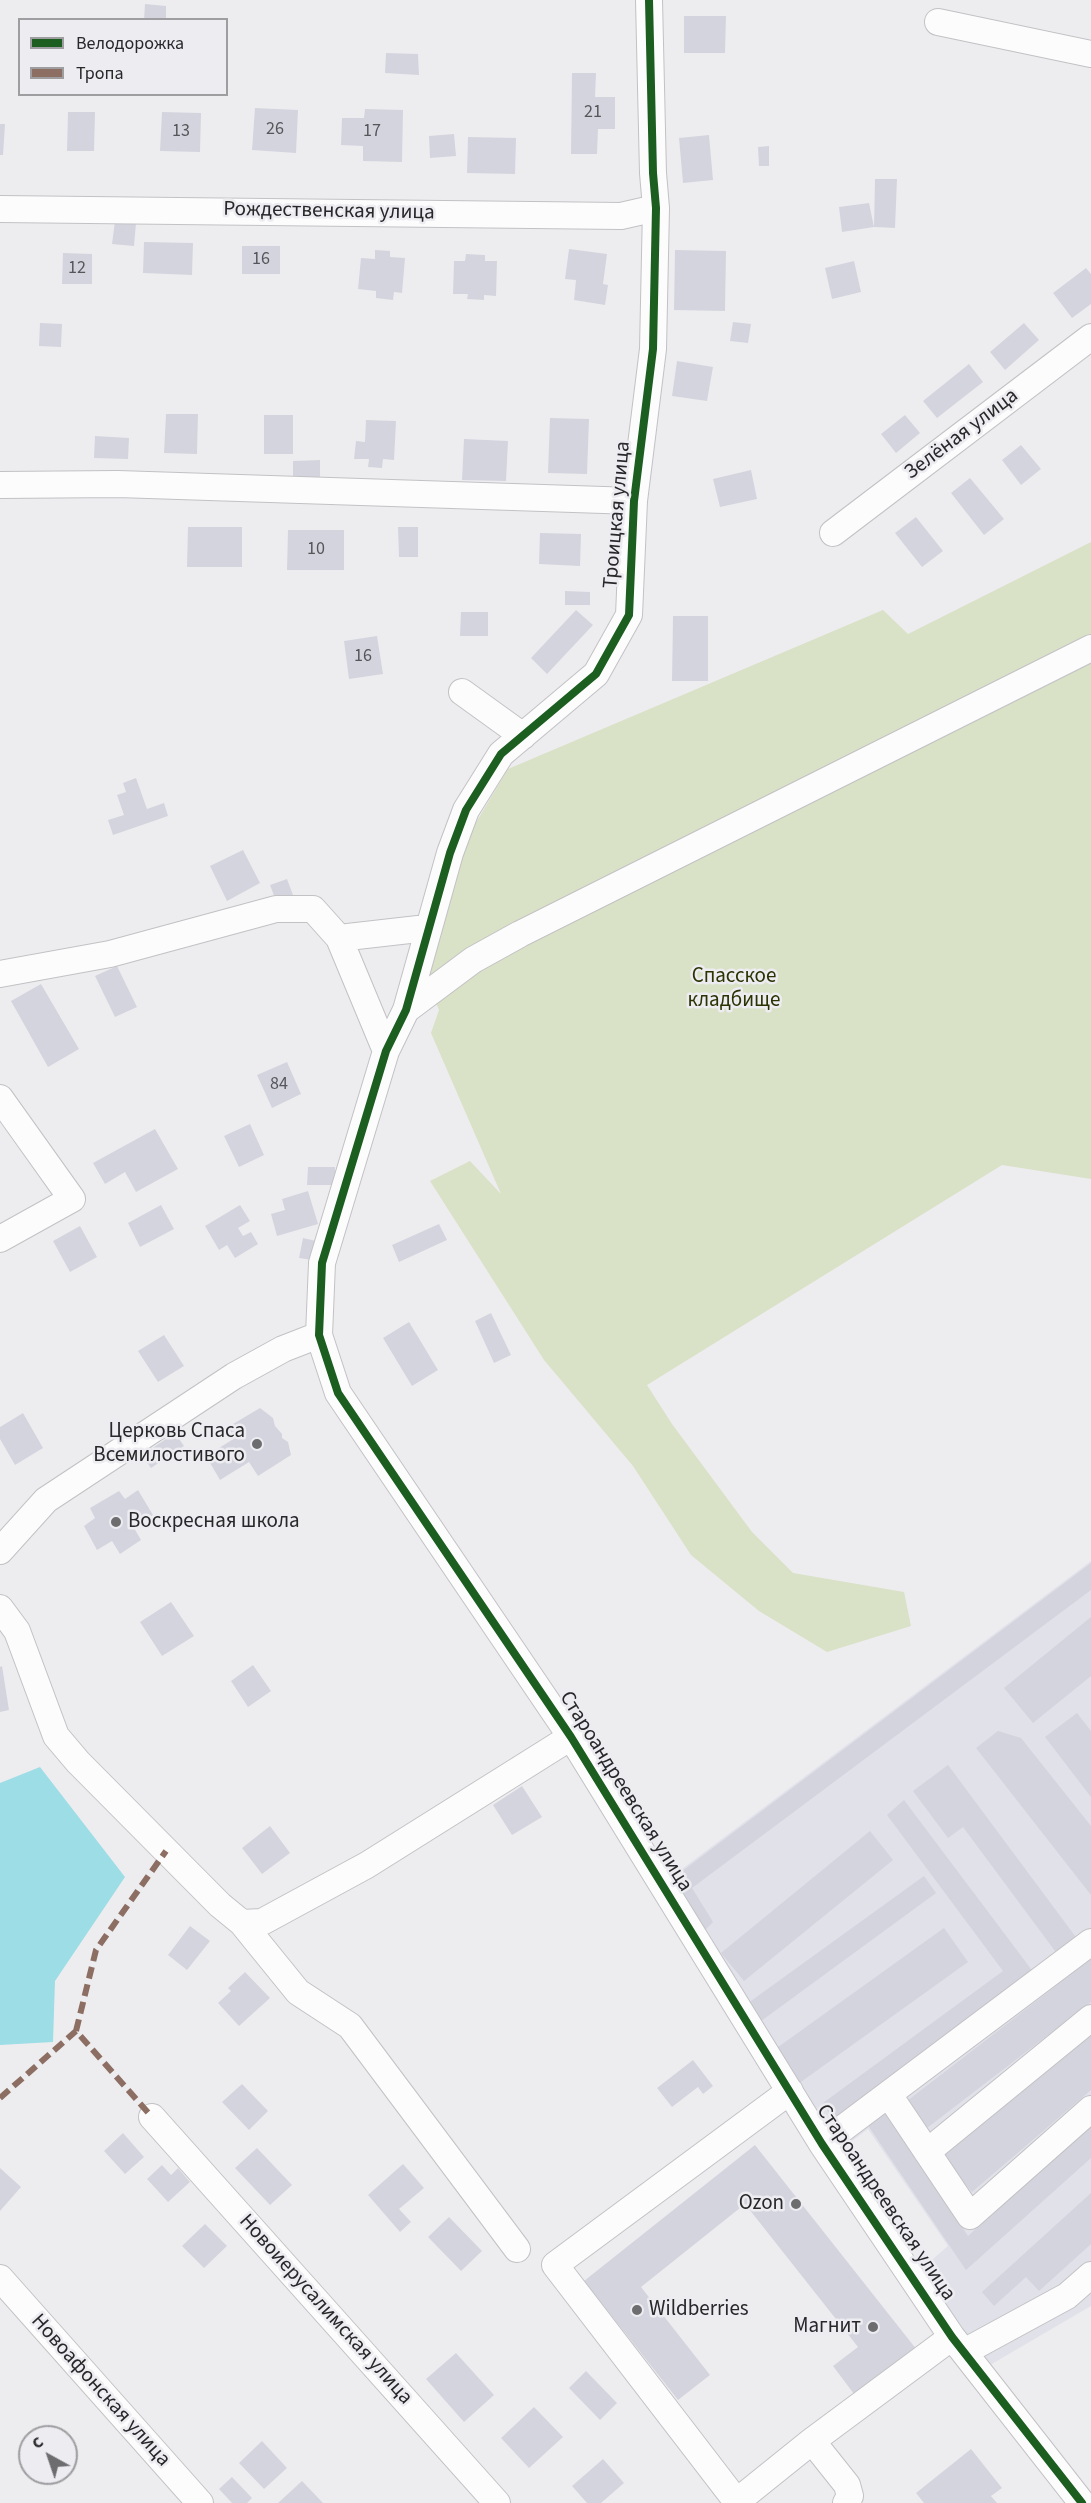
<!DOCTYPE html>
<html>
<head>
<meta charset="utf-8">
<style>
	body { margin:0 }
	#map { position:relative; width:1091px; height:2503px; overflow:hidden; background:#ededf0; font-family:"Source Sans 3",sans-serif }
	canvas { display:block }
	.legend { position:absolute; left:18px; top:18px; width:210px; height:78px; box-sizing:border-box; background:#ececf1; border:2px solid #9e9ea1; margin:0; padding:8px 10px; list-style:none; font-size:18px; color:#28282a }
	.legend li { display:flex; align-items:center; gap:12px; height:30px }
	.legend b { width:30px; border:2px solid #9e9ea1 }
	.north { position:absolute; left:18px; top:2425px; width:60px; height:60px; box-sizing:border-box; background:#ececf1; border:2px solid #9e9ea1; border-radius:50%; rotate:320deg; font-size:16px; font-weight:700; line-height:24px; text-align:center; color:#28282a }
	.north::after { content:''; display:block; margin:auto; width:21px; height:27px; background:#6d6d6f; clip-path:polygon(50% 0,100% 100%,50% 72%,0 100%) }
</style>
</head>
<body>
<div id="map">
<canvas width="1091" height="2503"></canvas>
<ul class="legend">
<li><b style="height:8px;background:#1b5e20"></b>Велодорожка</li>
<li><b style="height:8px;background:#8d6e63"></b>Тропа</li>
</ul>
<div class="north">С</div>
</div>
<script>
const g = document.querySelector('canvas').getContext('2d');
g.lineJoin = 'round';
function paint(path, color) {
  g.fillStyle = color;
  g.fill(path, 'evenodd');
}
function strokePath(path, color, width, dash) {
  g.strokeStyle = color;
  g.lineWidth = width;
  g.lineCap = dash ? 'butt' : 'round';
  g.setLineDash(dash || []);
  g.stroke(path);
}
function label(font, color, halo, rows, align = 'center') {
  g.font = font + ' "Source Sans 3",sans-serif';
  g.lineWidth = 5;
  g.setLineDash([]);
  g.textBaseline = 'middle';
  g.strokeStyle = halo;
  g.fillStyle = color;
  for (const [text, x, y, turn = 0] of rows) {
    g.save();
    g.translate(x, y);
    g.rotate((+turn || 0) * Math.PI / 180);
    g.textAlign = isNaN(turn) ? turn : align;
    if (halo) g.strokeText(text, 0, 0);
    g.fillText(text, 0, 0);
    g.restore();
  }
}
const built = new Path2D(`
	M1091 1561V2306L990 2365 920 2270 948 2246 868 2129 840 2150 662 1884Z`);
const green = new Path2D(`
	M1091 542V1179L1002 1165 647 1385 672 1424 752 1532 793 1573 904 1592 911 1626 827 1652 759 1611 691 1555 633 1466 544 1360 430 1181 470 1161 501 1194 431 1033 439 1010 426 979 453 861 508 769 883 610 908 634Z`);
const water = new Path2D(`
	M40 1767 125 1877 55 1981 53 2042 0 2045V1783Z`);
const building = new Path2D(`
	M145 4 166 6V20H144Z
	M684 16H726L725 53H684Z
	M386 53 418 54 419 75 385 73Z
	M572 73H596L595 97H615V129H598L597 154H571Z
	M255 108 298 110 296 153 252 150Z
	M365 109 403 110 402 162 363 161V146L341 145 342 118H364Z
	M68 112H95L94 151H67Z
	M162 112 201 113 200 152 160 151Z
	M0 124H5L3 155H0Z
	M454 134 456 156 430 158 429 136Z
	M709 135 713 180 683 183 679 138Z
	M468 137 516 138 515 174 467 173Z
	M769 146V166H759L758 147Z
	M875 179H897L895 228 874 227Z
	M869 203 874 227 842 232 839 207Z
	M115 221 136 223 134 246 112 244Z
	M144 242 193 243 192 275 143 273Z
	M242 246H280V274H242Z
	M569 249 607 254 603 284 608 285 605 305 574 300 576 280 565 279Z
	M375 250 390 251V257L405 258 402 293 394 292 393 300 376 298V291L358 289 361 258 375 259Z
	M675 250 726 251 725 311 674 310Z
	M63 253 92 254V284H62Z
	M466 254 485 255V261H497L496 296 484 295V300L467 299 468 294H453L454 261H465Z
	M854 261 861 292 832 299 825 268Z
	M1086 268 1091 274V304L1072 318 1053 293Z
	M733 322 751 324 748 343 730 341Z
	M40 323 62 324 61 347 39 346Z
	M1024 323 1039 340 1005 370 990 352Z
	M677 361 713 367 707 401 672 396Z
	M969 364 983 382 937 418 923 401Z
	M166 414H198L197 454 164 453Z
	M264 415H293V454H264Z
	M905 415 920 433 896 453 881 434Z
	M550 418 589 419 587 474 548 473Z
	M366 420 396 421 394 460 383 459 382 468 368 467 369 459H354L356 441 365 442Z
	M95 436 129 438 128 459 94 458Z
	M464 439 508 441 506 481 462 480Z
	M1021 445 1041 469 1021 485 1002 460Z
	M320 460V482H293V461Z
	M751 470 757 499 720 507 713 479Z
	M970 478 1004 519 984 535 951 493Z
	M916 517 943 551 922 567 895 533Z
	M188 527H242V567H187Z
	M398 527H418V557H399Z
	M288 530H344V570H287Z
	M540 533 581 534 580 566 539 564Z
	M565 591 590 592V605H565Z
	M576 610 593 625 547 674 531 658Z
	M461 612H488V636H460Z
	M673 616H708V681H672Z
	M377 636 383 674 349 679 344 641Z
	M136 778 147 809 164 803 168 816 113 835 108 820 124 815 117 795 126 792 123 783Z
	M243 850 260 883 227 901 210 866Z
	M287 879 293 895 276 901 270 885Z
	M117 966 137 1007 115 1017 95 976Z
	M41 984 79 1049 48 1067 11 1001Z
	M287 1062 301 1094 272 1108 257 1075Z
	M250 1124 264 1155 239 1167 224 1136Z
	M155 1129 178 1169 136 1192 125 1172 105 1184 93 1163Z
	M308 1167H335V1185H307Z
	M308 1191 318 1224 277 1236 271 1214 285 1210 282 1199Z
	M161 1205 174 1229 140 1247 128 1223Z
	M240 1205 250 1221 238 1228 243 1236 251 1232 258 1244 235 1258 227 1245 219 1250 205 1226Z
	M439 1224 447 1240 399 1262 392 1245Z
	M80 1226 97 1257 70 1272 53 1241Z
	M303 1238 316 1241 312 1260 299 1258Z
	M491 1313 511 1355 494 1363 475 1321Z
	M409 1322 438 1370 412 1386 383 1338Z
	M164 1335 184 1366 158 1382 138 1351Z
	M260 1408 273 1418 275 1426 282 1434V1438L288 1442 291 1455 258 1476 249 1462 220 1480 206 1456 235 1438 228 1427Z
	M23 1413 43 1448 15 1465 0 1439V1427Z
	M175 1433 184 1446 151 1468 142 1455Z
	M138 1490 153 1515 134 1528 141 1540 120 1554 112 1541 97 1550 84 1526 95 1518 90 1508 119 1491 125 1499Z
	M1091 1563V1590L692 1888 713 1922 699 1936 665 1884Z
	M171 1602 194 1636 162 1656 140 1622Z
	M1091 1617V1676L1033 1723 1004 1688Z
	M253 1665 271 1691 248 1707 231 1681Z
	M2 1666 9 1710 0 1712V1667Z
	M1077 1713 1091 1731V1797L1045 1737Z
	M998 1731 1021 1738 1091 1826V1895L976 1748Z
	M948 1765 1078 1940 1058 1955 963 1827 948 1838 913 1791Z
	M522 1786 542 1817 512 1835 493 1805Z
	M904 1800 1034 1973 835 2123 823 2103 1003 1971 887 1815Z
	M270 1826 290 1853 262 1874 242 1848Z
	M870 1831 893 1860 744 1981 721 1953Z
	M924 1876 936 1893 757 2024 744 2006Z
	M190 1926 210 1941 187 1970 168 1955Z
	M944 1928 968 1962 798 2084 774 2050Z
	M1091 1959V2002L927 2128 907 2101Z
	M245 1972 270 1998 239 2026 218 2003 231 1991 228 1988Z
	M1091 2030V2090L972 2192 942 2157Z
	M693 2060 713 2086 703 2094 698 2087 672 2107 657 2088Z
	M242 2084 268 2111 249 2130 222 2102Z
	M883 2111 968 2236 1091 2125V2158L966 2270 867 2124Z
	M123 2133 144 2157 125 2174 104 2151Z
	M755 2145 917 2350 857 2398 833 2366 858 2347 745 2204 641 2287 710 2375 678 2400 584 2281Z
	M257 2148 292 2185 270 2205 235 2168Z
	M403 2164 424 2188 399 2209 411 2222 400 2232 368 2195Z
	M162 2165 171 2175 178 2168 190 2182 168 2202 147 2179Z
	M0 2168 21 2187 0 2211Z
	M1091 2193V2244L1039 2291 1026 2277 994 2306 982 2292Z
	M449 2217 482 2251 461 2271 428 2237Z
	M205 2224 227 2246 204 2268 182 2246Z
	M456 2353 494 2395 464 2422 426 2379Z
	M586 2371 617 2403 600 2420 569 2388Z
	M534 2407 563 2437 529 2468 501 2438Z
	M262 2441 287 2468 264 2489 239 2463Z
	M971 2449 1002 2488 991 2496 997 2503H924L916 2493Z
	M603 2459 624 2483 601 2503H587L572 2486Z
	M232 2477 252 2498 247 2503H232L219 2489Z
	M302 2481 323 2503H278Z`);
const minor = new Path2D(`
	M649 0 653 173 656 208 653 349 634 501 629 615 596 674 501 754 466 810 450 853 406 1010 386 1051 322 1263 319 1335 338 1393 571 1737 822 2144 952 2337 1082 2503
	M938 22 1091 54
	M0 209 621 216 656 208
	M0 485 118 484 634 501
	M833 533 1091 337
	M462 692 523 736
	M339 938 427 928
	M0 974 110 954 276 909H313L339 938 386 1051
	M406 1010 473 960 520 934 1091 648
	M0 1098 72 1199 0 1239
	M0 1551 46 1500 234 1376 283 1349 319 1335
	M0 1608 17 1631 56 1736 78 1762 220 1905 242 1923 262 1922 367 1865 571 1737
	M242 1923 298 1992 350 2026 517 2249
	M889 2095 970 2216 1091 2109
	M152 2117 497 2503
	M822 2144 1091 1942
	M927 2152 1091 2018
	M0 2278 200 2503
	M964 2352 1067 2296 1091 2275
	M812 2441 847 2485 850 2496 846 2503
	M737 2502 555 2265 790 2091
	M735 2503 812 2441 952 2337`);
const quiet = new Path2D(`
	M76 2031 96 1950 166 1851
	M0 2098 76 2031 152 2117`);
const cycleway = new Path2D(`
	M649 0 653 173 656 208 653 349 634 501 629 615 596 674 501 754 466 810 450 853 406 1010 386 1051 322 1263 319 1335 338 1393 571 1737 822 2144 952 2337 1082 2503`);
const markers = [
	[257,1444,6,"#6d6d6f"],
	[116,1522,6,"#6d6d6f"],
	[796,2204,6,"#6d6d6f"],
	[637,2310,6,"#6d6d6f"],
	[873,2327,6,"#6d6d6f"]
];
const numberNames = [
	["21",593,113],
	["26",275,130],
	["13",181,132],
	["17",372,132],
	["16",261,260],
	["12",77,269],
	["10",316,550],
	["16",363,657],
	["84",279,1085]
];
const streetNames = [
	["Рождественская улица",329,212,1],
	["Зелёная улица",962,435,-37],
	["Троицкая улица",618,515,-85],
	["Староандреевская улица",625,1792,58],
	["Староандреевская улица",885,2203,56],
	["Новоиерусалимская улица",325,2310,48],
	["Новоафонская улица",100,2391,48]
];
const parkNames = [
	["Спасское",734,977],
	["кладбище",734,1001]
];
const poiNames = [
	["Церковь Спаса",245,1432],
	["Всемилостивого",245,1456],
	["Воскресная школа",128,1522,"left"],
	["Ozon",784,2204],
	["Wildberries",649,2310,"left"],
	["Магнит",861,2327]
];
paint(built, '#e1e1ea');
paint(green, '#d9e1c6');
paint(water, '#9ddde6');
paint(building, '#d4d4de');
strokePath(minor, '#c2c2c5', 28);
strokePath(minor, '#fcfcfd', 26);
strokePath(quiet, '#8d6e63', 6, [12, 6]);
strokePath(cycleway, '#1b5e20', 8);
for (const [x, y, r, color] of markers) {
  const dot = new Path2D();
  dot.arc(x, y, r, 0, 2 * Math.PI);
  g.fillStyle = color;
  g.fill(dot);
  strokePath(dot, '#ececf1', 2);
}
label('18px', '#56565a', null, numberNames);
label('21px', '#28282a', '#ececf1', streetNames);
label('21px', '#2a3301', '#ececf1', parkNames);
label('21px', '#28282a', '#ececf1', poiNames, 'right');
</script>
</body>
</html>
